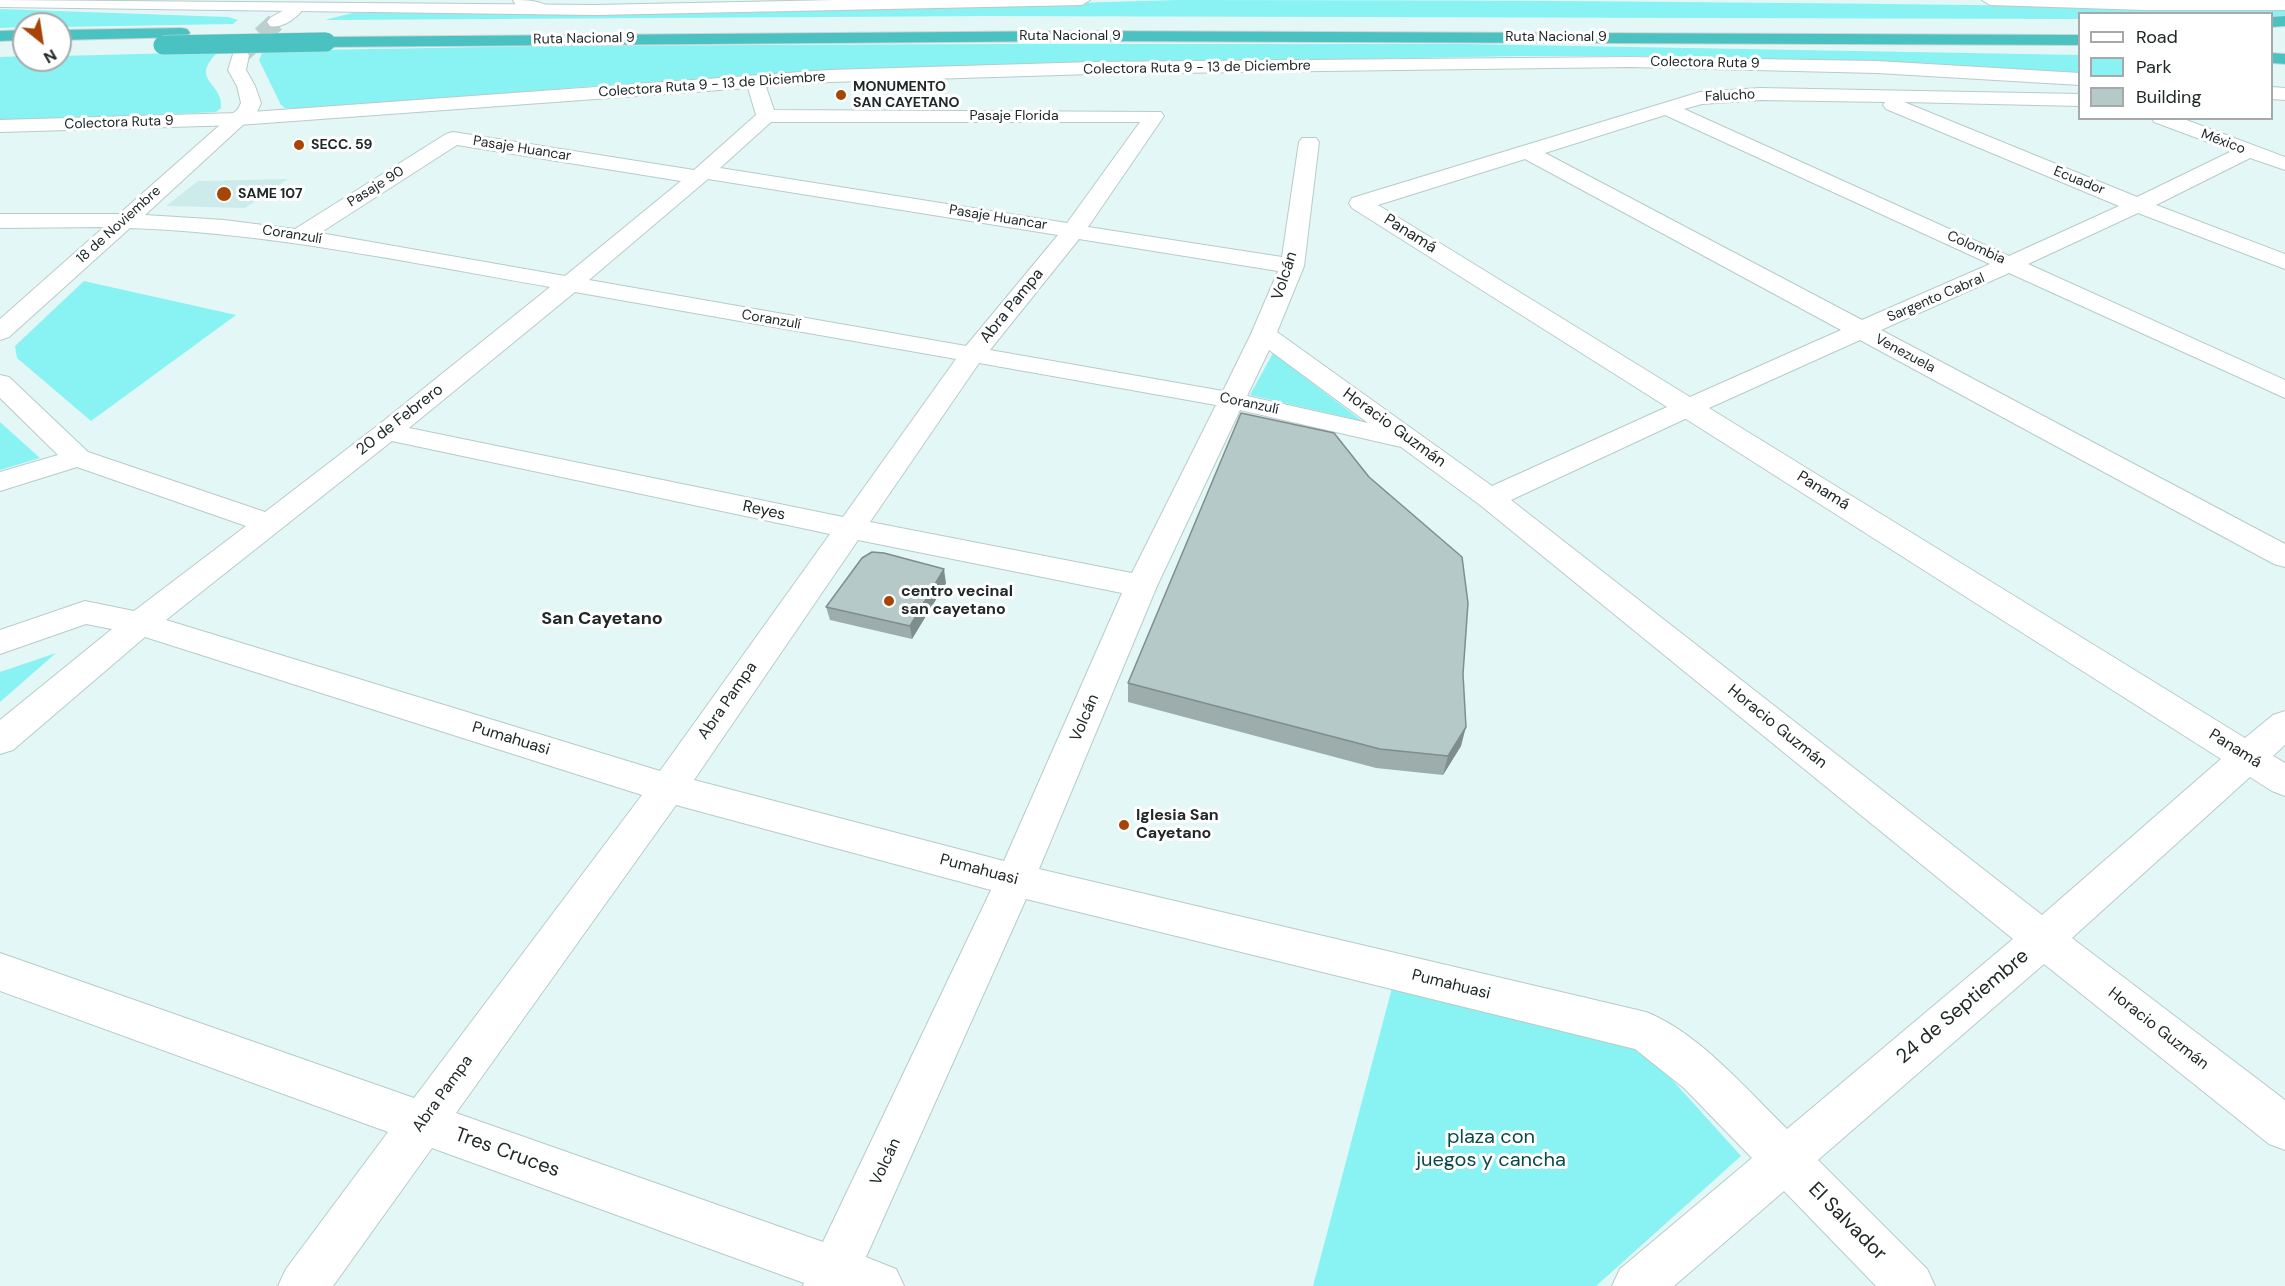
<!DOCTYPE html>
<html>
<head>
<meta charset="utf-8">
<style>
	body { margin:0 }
	#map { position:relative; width:2285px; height:1286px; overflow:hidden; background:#e3f7f6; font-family:"DM Sans",sans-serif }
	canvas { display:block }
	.legend { position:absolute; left:2078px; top:12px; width:195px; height:108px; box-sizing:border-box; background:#fff; border:2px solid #a6a9a9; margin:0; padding:8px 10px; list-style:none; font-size:18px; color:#202828 }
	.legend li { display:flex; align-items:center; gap:12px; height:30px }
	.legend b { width:30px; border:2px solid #a6a9a9 }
	.north { position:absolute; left:12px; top:12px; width:60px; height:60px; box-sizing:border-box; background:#fff; border:2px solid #a6a9a9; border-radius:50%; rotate:150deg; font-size:16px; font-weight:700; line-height:24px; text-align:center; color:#202828 }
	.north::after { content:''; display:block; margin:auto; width:21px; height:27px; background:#a74506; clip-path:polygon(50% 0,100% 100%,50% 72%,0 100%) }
</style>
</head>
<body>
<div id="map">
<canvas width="2285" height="1286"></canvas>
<ul class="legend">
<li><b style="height:8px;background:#fff"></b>Road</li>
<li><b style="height:16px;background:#89f2f2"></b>Park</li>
<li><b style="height:16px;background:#b5c9c8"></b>Building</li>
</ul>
<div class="north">N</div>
</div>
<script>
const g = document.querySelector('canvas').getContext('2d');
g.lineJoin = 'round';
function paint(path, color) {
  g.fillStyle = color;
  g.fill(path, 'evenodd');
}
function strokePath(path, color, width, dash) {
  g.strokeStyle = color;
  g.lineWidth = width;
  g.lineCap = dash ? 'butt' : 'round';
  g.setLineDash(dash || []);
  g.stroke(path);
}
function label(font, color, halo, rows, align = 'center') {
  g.font = font + ' "DM Sans",sans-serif';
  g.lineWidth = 6;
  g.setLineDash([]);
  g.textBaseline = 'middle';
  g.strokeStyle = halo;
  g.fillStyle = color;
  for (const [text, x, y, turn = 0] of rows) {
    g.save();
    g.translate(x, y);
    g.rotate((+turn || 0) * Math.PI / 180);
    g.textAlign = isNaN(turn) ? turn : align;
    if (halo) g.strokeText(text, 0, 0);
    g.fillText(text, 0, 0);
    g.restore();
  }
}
const built = new Path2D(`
	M288 179 245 208 166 206 198 181Z`);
const green = new Path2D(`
	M1178 0C1546 0 1914 3 2282 10L2285 11V17L2272 18V14H2080L2079 19 989 16 325 20 352 13H727Z
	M0 9 228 17 238 20 233 24 60 27V24H24V27L0 28Z
	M999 44H1463L2079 55 2080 73 1695 56H1521L900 68 595 86 314 109 285 108 281 105 259 60 263 51 541 46Z
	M218 52C188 81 224 82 221 108L216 112 0 122V57L24 56V60H60V56Z
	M84 281 97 284 236 315 91 421 17 358 15 346Z
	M1273 353 1362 421 1250 395Z
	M0 422 40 458 0 470Z
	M56 653 0 702V672Z
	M1392 988 1638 1042 1741 1156 1596 1286H1313Z`);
const minorTunnel = new Path2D(`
	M240 55 276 22`);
const minor = new Path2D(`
	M513 0C526 0 542 0 551 9L549 13H537L515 4Z
	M296 3 302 4 304 8C297 18 282 29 270 26L267 22 270 18Z
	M240 50 246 51 249 55 246 70 255 86 261 103 257 112 145 215 224 220 295 229 446 134 453 132 694 170 756 115 746 81 748 77H762L764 81 774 110 1161 112 1164 116 1088 227 1282 257 1299 142 1302 138H1316L1319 142 1304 266 1277 332 1492 486 1667 407 1352 208 1349 203 1352 198 1700 92 1760 88 2080 94V106L1904 102 2137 197 2232 151 2154 122 2152 118H2181L2285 157V170L2250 158 2156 205 2285 254V269L2138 213 2028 264 2285 380V398L2009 273 1881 330 2285 544V567L2274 564 1860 340 1709 408 2245 738 2273 715 2285 711V745L2273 756 2285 763V796L2272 791 2250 777 2072 938 2285 1100V1150L2269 1144 2044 964 1818 1160 1927 1269 1935 1286H1876L1784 1191 1674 1286H1612L1620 1269 1752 1158 1684 1088 1635 1049 1026 899 866 1257 896 1269 904 1286H803L804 1283 432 1148 333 1286H278L286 1269 388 1132 0 991V953L414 1098 642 795 145 637 13 750 0 754V720L112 629 86 624 0 654V630L85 601 134 611 246 526 77 467 0 491V472L58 455 0 398V375L9 377 88 452 265 512 377 426 550 287C411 263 272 233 130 228L9 337 0 340V319L104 227 0 228V214H119L238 109 241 103 237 86 228 70 234 51ZM1760 100 1885 102 1883 105 1886 109 2119 206 2009 256 1684 109 1702 104ZM1665 115 1990 264 1862 320 1545 153ZM771 122H1140L1067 223 720 168ZM457 145 681 181 565 276 320 233ZM1525 159 1841 330 1690 397 1378 205ZM708 179 1058 235 966 346 589 280ZM1079 239 1278 271 1251 334 1223 391 990 350ZM575 292 956 359 843 517 409 428ZM1269 350 1368 423 1247 396ZM979 363 1216 405 1132 573 870 522ZM1240 410 1401 447 1480 505 2013 939 1787 1129C1747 1090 1698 1032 1646 1012L1039 869 1157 586ZM1685 419H1686L2221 759 2042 915 1511 500ZM392 441 830 534 660 771 166 620ZM858 540 1122 593 1004 861 694 780ZM676 805 991 890 823 1242 456 1113Z`);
const tertiary = new Path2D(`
	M0 0 595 5 836 0H1090L1082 5 595 15 0 7Z
	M1982 0H2285V10H2145L1990 5Z
	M1630 57 1877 61 2080 73V85L1877 73 1630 67 1093 74 830 82 238 125 0 132V120L238 113 830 70 1093 62Z
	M2272 87 2285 88V100L2272 99Z`);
const motorway = new Path2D(`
	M2285 16V26L2272 27V17Z
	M181 28 187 29 190 33 187 37 60 40V30Z
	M24 30V40L0 41V31Z
	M1080 31 2080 35V45L1080 41 326 47 320 46 317 42 320 38 326 37Z
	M2272 53 2285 54V64L2272 63Z`);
const motorwayBridge = new Path2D(`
	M163 45 326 42`);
const wall = new Path2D(`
	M946 583 912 639 830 620 826 607Z
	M1463 674 1461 746 1443 775 1376 768 1128 702V683Z`);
const shadedWall = new Path2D(`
	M944 569 946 583 912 639 910 626Z
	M1466 727 1461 746 1443 775 1448 756Z`);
const building = new Path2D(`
	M1241 413 1334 433 1369 477 1462 557 1468 603 1463 674 1466 727 1448 756 1380 749 1128 683Z
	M872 552 884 553 944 569 910 626 826 607 862 558Z`);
const markers = [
	[841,95,6,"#a74506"],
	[299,145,6,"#a74506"],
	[224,194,8,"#a74506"],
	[889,601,6,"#a74506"],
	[1124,825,6,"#a74506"]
];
const farStreetnames = [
	["Ruta Nacional 9",1070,36],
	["Ruta Nacional 9",1556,37],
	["Ruta Nacional 9",584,39,-1],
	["Colectora Ruta 9",1705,63,1],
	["Colectora Ruta 9 - 13 de Diciembre",1197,68,-1],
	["Colectora Ruta 9 - 13 de Diciembre",712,85,-4],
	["Falucho",1730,96,-3],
	["Pasaje Florida",1014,116],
	["Colectora Ruta 9",119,123,-2],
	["México",2223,142,21],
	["Pasaje Huancar",522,149,9],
	["Ecuador",2079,181,22],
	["Pasaje 90",376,187,-32],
	["Pasaje Huancar",998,218,9],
	["18 de Noviembre",119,225,-42],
	["Coranzulí",292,235,9],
	["Colombia",1976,248,24],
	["Sargento Cabral",1936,298,-23],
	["Coranzulí",771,320,10],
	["Venezuela",1905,354,28],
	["Coranzulí",1249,404,12]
];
const farPoinames = [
	["MONUMENTO",853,87],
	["SAN CAYETANO",853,103],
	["SECC. 59",311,145],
	["SAME 107",238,194]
];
const streetNames = [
	["Panamá",1410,234,32],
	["Volcán",1285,276,-72],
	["Abra Pampa",1012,306,-51],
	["20 de Febrero",400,420,-38],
	["Horacio Guzmán",1394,428,36],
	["Panamá",1823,491,32],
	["Reyes",764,511,12],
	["Abra Pampa",728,701,-55],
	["Volcán",1085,718,-67],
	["Horacio Guzmán",1777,727,39],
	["Pumahuasi",511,739,17],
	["Panamá",2235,749,32],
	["Pumahuasi",979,870,15],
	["Pumahuasi",1451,985,14],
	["Horacio Guzmán",2158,1029,38],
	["Abra Pampa",443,1094,-54],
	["Volcán",886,1162,-65]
];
const poiNames = [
	["centro vecinal",901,592],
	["san cayetano",901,610],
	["Iglesia San",1136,816],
	["Cayetano",1136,834]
];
const neighbourhoodNames = [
	["San Cayetano",602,619]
];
const nearStreetnames = [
	["24 de Septiembre",1963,1007,-40],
	["Tres Cruces",507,1153,20],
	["El Salvador",1847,1222,45]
];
const nearParknames = [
	["plaza con",1491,1138],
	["juegos y cancha",1491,1161]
];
paint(built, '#cdebea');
paint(green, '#89f2f2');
strokePath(minorTunnel, '#bccecd', 19, [19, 10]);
strokePath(minor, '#b7cbca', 2);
strokePath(tertiary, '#b7cbca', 2);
strokePath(motorway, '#d2d4d4', 2);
paint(minor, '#fff');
paint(tertiary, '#fff');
paint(motorway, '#4ac2c2');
strokePath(motorwayBridge, '#d2d4d4', 20, []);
strokePath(motorwayBridge, '#4ac2c2', 19);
paint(wall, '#9cadac');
paint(shadedWall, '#7f8d8c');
paint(building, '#b5c9c8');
strokePath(building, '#7f8d8c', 1.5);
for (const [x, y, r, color] of markers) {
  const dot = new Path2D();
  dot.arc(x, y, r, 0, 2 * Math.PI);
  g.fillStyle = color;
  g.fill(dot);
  strokePath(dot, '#fff', 2);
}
label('14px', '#202828', '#fff', farStreetnames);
label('bold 14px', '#202828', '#fff', farPoinames, 'left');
label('16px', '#202828', '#fff', streetNames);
label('bold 16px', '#202828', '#fff', poiNames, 'left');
label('bold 18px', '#202828', '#fff', neighbourhoodNames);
label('20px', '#202828', '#fff', nearStreetnames);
label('20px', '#08494a', '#fff', nearParknames);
</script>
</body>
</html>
